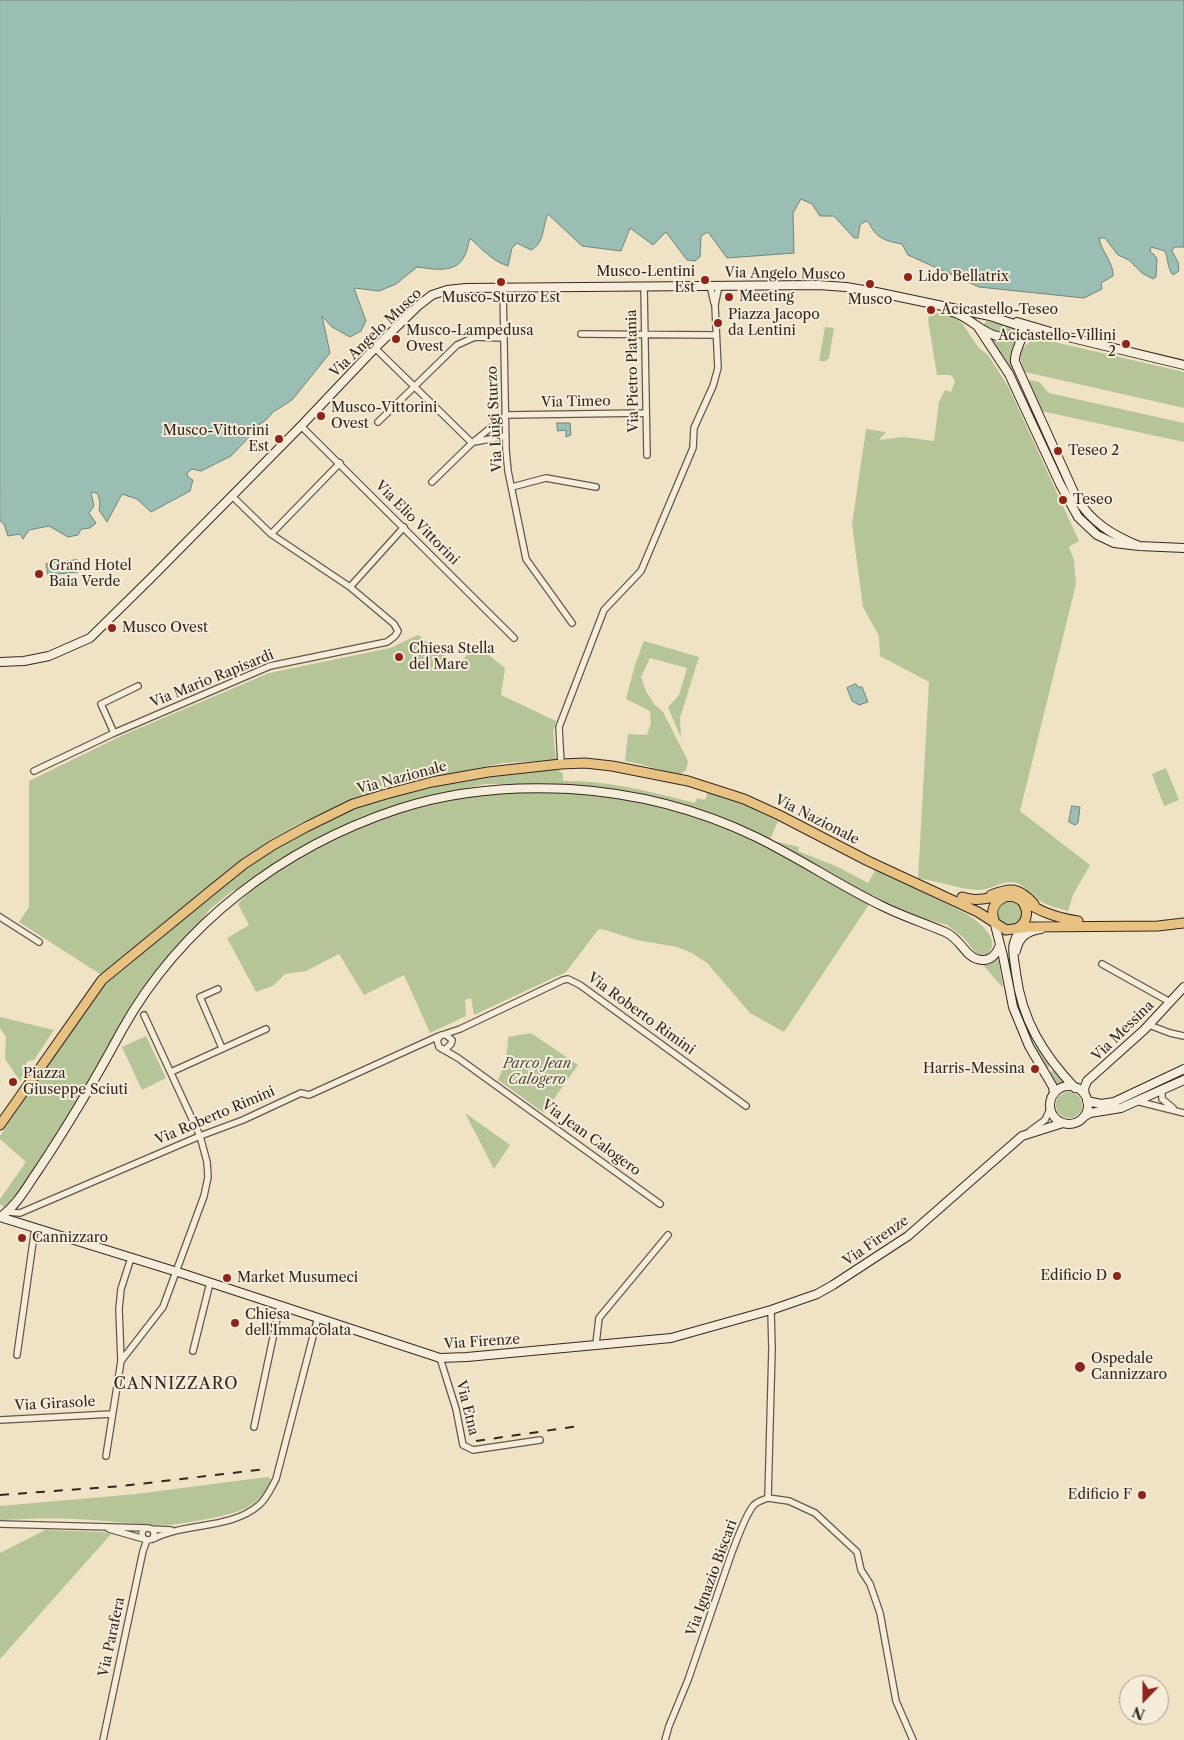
<!DOCTYPE html>
<html>
<head>
<meta charset="utf-8">
<style>
	body { margin:0 }
	#map { position:relative; width:1184px; height:1740px; overflow:hidden; background:#f0e3c5; font-family:"Libre Caslon Text",serif }
	canvas { display:block }
	.north { position:absolute; left:1119px; top:1675px; width:50px; height:50px; box-sizing:border-box; background:#f5edd9; border:1px solid #a89e8f; border-radius:50%; rotate:202deg; font-size:14px; font-weight:700; line-height:20px; text-align:center; color:#342721 }
	.north::after { content:''; display:block; margin:auto; width:18px; height:22px; background:#8f2418; clip-path:polygon(50% 0,100% 100%,50% 72%,0 100%) }
</style>
</head>
<body>
<div id="map">
<canvas width="1184" height="1740"></canvas>
<div class="north">N</div>
</div>
<script>
const g = document.querySelector('canvas').getContext('2d');
g.lineJoin = 'round';
function paint(path, color) {
  g.fillStyle = color;
  g.fill(path, 'evenodd');
}
function strokePath(path, color, width, dash) {
  g.strokeStyle = color;
  g.lineWidth = width;
  g.lineCap = dash ? 'butt' : 'round';
  g.setLineDash(dash || []);
  g.stroke(path);
}
function label(font, color, halo, rows, align = 'center') {
  g.font = font + ' "Libre Caslon Text",serif';
  g.lineWidth = 4;
  g.setLineDash([]);
  g.textBaseline = 'middle';
  g.strokeStyle = halo;
  g.fillStyle = color;
  for (const [text, x, y, turn = 0] of rows) {
    g.save();
    g.translate(x, y);
    g.rotate((+turn || 0) * Math.PI / 180);
    g.textAlign = isNaN(turn) ? turn : align;
    if (halo) g.strokeText(text, 0, 0);
    g.fillText(text, 0, 0);
    g.restore();
  }
}
const green = new Path2D(`
	M933 312 952 317 962 323 978 347 988 355 1009 388 1079 541 1069 547 1074 560 1076 584 1020 811 1090 865 1073 895 1068 911C1058 908 1047 906 1039 900 1031 894 1027 887 1017 883 1004 879 994 889 980 890 959 890 939 880 918 879L929 682 880 656 879 636 863 607 852 525 866 429 886 432 879 440 903 437 934 441 939 402 945 390 951 392 955 381 951 375H937L928 320 929 316Z
	M986 321 1018 327 1020 333 1002 335 983 327Z
	M825 327 834 328 829 358 826 361H819Z
	M988 335 1018 339 1011 354 1013 370H1011Z
	M1037 338 1184 372V408L1025 372C1017 356 1020 346 1037 338Z
	M1029 380 1039 382 1049 393 1184 423V442L1041 411 1027 384Z
	M418 635 457 666 476 645 505 668 501 695 556 721 553 732 556 760 503 763 429 778 385 789 348 802 302 822 270 840 241 861 134 947 103 976 19 922 29 907V781L121 736 269 673 390 648Z
	M644 641 699 657 680 718 681 738 668 707 679 695 687 668 650 658 641 677 646 691 654 704 663 712 688 761 686 770 679 775 640 764 625 761 628 734 647 735 651 723 650 711 626 699 635 665Z
	M1166 768 1179 800 1164 806 1152 774Z
	M554 769 559 770 563 774V781C608 780 652 792 695 803L697 798 705 800 708 792 744 805 778 821 770 840 799 847 798 851 838 867 868 883 876 869 967 914C979 922 1003 940 987 955L976 953 963 937 947 925 904 913 863 893 778 846 665 801 502 784H485L396 805 361 817 322 836 280 859 242 887 231 892 209 910 199 925 165 961 129 1009 95 1072 27 1181 5 1208 0 1204V1199L26 1162 0 1139V1136L57 1052 105 985 213 894 247 868 278 847 313 828 354 809 397 796 465 780Z
	M546 790C595 795 645 798 692 814 755 836 812 871 870 903L784 1032 750 1013 707 963 692 953 677 947 637 940 602 929 598 930 566 972 474 1015 471 998 465 1000 466 1016 430 1033 404 975 364 995 339 954 306 971 285 974 273 986 256 992 227 938 249 925 238 904C293 846 390 806 469 796 494 792 520 792 546 790Z
	M997 913a13 13 0 1 1 26 0a13 13 0 1 1-26 0Z
	M998 958 1003 986 1002 987 983 965 992 963Z
	M1008 958H1011C1013 996 1024 1036 1050 1066L1047 1068C1028 1034 1008 998 1008 958Z
	M0 1017 54 1030 34 1060 28 1061 26 1063 28 1072 20 1081 5 1059 6 1037 0 1028Z
	M531 1033 578 1065 544 1113 498 1080C504 1066 508 1053 508 1037Z
	M146 1036 166 1078 142 1090 122 1047Z
	M1053 1070 1065 1082V1083L1057 1085 1050 1072Z
	M1056 1105a13 13 0 1 1 26 0a13 13 0 1 1-26 0Z
	M465 1113 510 1145 494 1169Z
	M267 1477 271 1478C260 1508 240 1512 212 1518 197 1521 182 1524 167 1525 136 1525 104 1520 72 1519 48 1518 24 1519 0 1520V1506L136 1494Z
	M45 1530 103 1532 111 1534 0 1659V1553Z`);
const water = new Path2D(`
	M0 0H1184V247H1174L1172 251 1178 262 1179 271 1173 275C1168 270 1168 259 1165 251L1151 247 1150 251 1156 257 1157 260 1156 277 1153 279 1142 273 1129 260 1118 255 1105 238H1099C1101 251 1114 263 1113 276L1101 283 1102 289 1084 298 979 287 908 255 902 244C891 242 880 240 873 230 870 226 871 224 866 221L860 225 858 238H854L834 216H820L812 204 801 199 793 213 794 253 727 258 708 232 701 236 700 257 695 261 687 260 666 232 653 245 630 228 621 251 582 246 548 214C542 227 545 243 531 250L517 243 512 248 508 266C492 261 482 249 470 238 468 244 467 252 464 257 455 274 433 269 417 267L396 284 379 291 354 288 366 321 361 331 350 337 332 327 322 316 330 353 292 400 273 412 266 420 257 426 252 434 231 456 201 471 192 469 187 473 188 477 193 480 190 491 151 512 137 499 122 494 107 522 99 510 100 503 98 494 93 492 91 493 94 506 89 513 96 523 90 528 81 529 78 535 68 537 49 526 29 530 23 539 20 534 8 536 4 524 0 521Z
	M557 423H570L571 435 566 437V430L558 431Z
	M77 560 78 572 48 575 46 564Z
	M856 684 858 687H862L868 702 859 705 852 701 847 688Z
	M1072 806 1080 807 1078 823 1075 825 1069 822Z`);
const street = new Path2D(`
	M710 285 714 303
	M644 287 647 455
	M503 288 506 450 508 471 526 559 572 623
	M581 334 716 335
	M375 348 472 443 432 482
	M378 422 457 345 475 337 504 338
	M301 426 514 638
	M474 442 506 436
	M472 443 506 415 646 413
	M512 487 546 478 596 487
	M271 534 340 463
	M350 587 404 527
	M114 733 101 704 138 686
	M561 764 559 727 604 610 641 571 693 448 694 428 713 386 718 368 715 305 719 285
	M34 771 114 733 270 666 387 642 395 636 398 631 394 624 350 587 271 534 232 496
	M0 917 39 942
	M1102 964 1170 1002
	M218 989 200 997 222 1048
	M1149 1025 1170 1033 1184 1036
	M442 1035 460 1029 563 980 568 979 580 985 746 1106
	M442 1049H446L451 1044 452 1040 446 1035H441L437 1040 439 1047 458 1058 660 1204
	M171 1072 266 1029
	M1162 1089V1099L1173 1108
	M1136 1101 1184 1113
	M1030 1131 1045 1120 1051 1107
	M7 1212 20 1213 200 1136 243 1120 301 1093 309 1095 439 1036
	M596 1344 599 1318 668 1235
	M193 1351 210 1283
	M17 1355 35 1228
	M440 1358 456 1409 463 1445 473 1450 540 1440
	M121 1361 163 1307 204 1196 208 1177 207 1162 200 1136 144 1015
	M0 1420 112 1414
	M254 1427 280 1305
	M106 1456 121 1361 119 1309 121 1289 131 1258
	M768 1498 789 1501 815 1513 857 1552 861 1570 870 1584 880 1613 896 1701 913 1740
	M0 1524 147 1528
	M142 1534a6 6 0 1 1 12 0a6 6 0 1 1-12 0Z
	M109 1529 144 1539
	M151 1529 171 1530
	M153 1539C186 1522 230 1530 259 1505 267 1498 271 1488 276 1479L318 1317
	M103 1740 143 1551 147 1540
	M665 1740 669 1726 688 1680 732 1552C737 1540 746 1513 754 1505 758 1501 763 1500 768 1498L772 1349 771 1310`);
const secondary = new Path2D(`
	M952 312C970 317 980 332 997 336 1009 339 1020 336 1032 335 1040 334 1048 335 1056 336
	M1017 322 1068 337 1184 365
	M978 327 1009 374 1060 484 1078 517 1097 535 1114 543 1139 546 1184 548
	M0 662 24 661 49 656 90 638 151 578 301 426 375 348 419 305 432 295 447 290 466 288 818 285 846 287 876 292 990 316 1020 326 1023 329C1024 340 1014 349 1015 362L1076 497C1091 522 1112 535 1139 546
	M994 921 1003 956 1013 1007 1029 1046 1053 1087 1054 1094
	M1023 925C1009 947 1013 949 1016 973 1022 1020 1043 1054 1075 1088
	M1016 951C1019 937 1027 931 1041 929
	M1050 1105a19 19 0 1 1 38 0a19 19 0 1 1-38 0Z
	M1085 1095 1084 1089 1087 1081 1144 1030 1184 987
	M1087 1101 1101 1104 1114 1102 1184 1069
	M1085 1116 1090 1113 1121 1108 1184 1080
	M0 1217C17 1206 27 1186 39 1169 69 1124 96 1078 122 1030 181 924 283 847 398 809 452 791 513 786 570 789 634 793 698 809 756 837 799 858 839 885 882 906 902 916 924 923 945 932 961 939 965 956 977 959 990 963 996 955 1000 945
	M0 1217 184 1274 440 1358 467 1357 671 1338 771 1310 817 1294 833 1285 908 1236 1022 1136 1063 1123`);
const primary = new Path2D(`
	M991 895C1011 887 1019 887 1034 904
	M962 897C980 904 997 893 1015 897 1039 910 1051 917 1078 921
	M995 923C990 911 993 902 1005 897
	M1018 928C1028 921 1029 911 1022 901
	M0 1125 102 980 213 889 244 864 273 845 306 827 353 804 386 794 432 782 488 772 561 764 585 763 612 766 688 781 744 799 779 815 868 861 978 912 1006 930 1029 927 1158 926 1184 923`);
const rail = new Path2D(`
	M476 1441 579 1426
	M0 1495 122 1486 266 1469`);
const markers = [
	[908,277,5,"#8f2418"],
	[705,280,5,"#8f2418"],
	[501,282,5,"#8f2418"],
	[870,284,5,"#8f2418"],
	[729,297,5,"#8f2418"],
	[931,310,5,"#8f2418"],
	[718,323,5,"#8f2418"],
	[396,339,5,"#8f2418"],
	[1126,344,5,"#8f2418"],
	[321,416,5,"#8f2418"],
	[279,439,5,"#8f2418"],
	[1058,451,5,"#8f2418"],
	[1063,500,5,"#8f2418"],
	[39,574,5,"#8f2418"],
	[112,628,5,"#8f2418"],
	[399,657,5,"#8f2418"],
	[1035,1069,5,"#8f2418"],
	[13,1082,5,"#8f2418"],
	[22,1238,5,"#8f2418"],
	[1117,1276,5,"#8f2418"],
	[227,1278,5,"#8f2418"],
	[235,1323,5,"#8f2418"],
	[1080,1367,6,"#8f2418"],
	[1142,1495,5,"#8f2418"]
];
const poiNames = [
	["Musco-Lentini",695,272,"right"],
	["Est",695,288,"right"],
	["Lido Bellatrix",918,277],
	["Meeting",739,297],
	["Musco-Sturzo Est",501,298,"center"],
	["Musco",870,300,"center"],
	["Acicastello-Teseo",941,310],
	["Piazza Jacopo",728,315],
	["da Lentini",728,331],
	["Musco-Lampedusa",406,331],
	["Ovest",406,347],
	["Acicastello-Villini",1116,336,"right"],
	["2",1116,352,"right"],
	["Musco-Vittorini",331,408],
	["Ovest",331,424],
	["Musco-Vittorini",269,431,"right"],
	["Est",269,447,"right"],
	["Teseo 2",1068,451],
	["Teseo",1073,500],
	["Grand Hotel",49,566],
	["Baia Verde",49,582],
	["Musco Ovest",122,628],
	["Chiesa Stella",409,649],
	["del Mare",409,665],
	["Harris-Messina",1025,1069,"right"],
	["Piazza",23,1074],
	["Giuseppe Sciuti",23,1090],
	["Cannizzaro",32,1238],
	["Edificio D",1107,1276,"right"],
	["Market Musumeci",237,1278],
	["Chiesa",245,1315],
	["dell'Immacolata",245,1331],
	["Ospedale",1091,1359],
	["Cannizzaro",1091,1375],
	["Edificio F",1132,1495,"right"]
];
const streetNames = [
	["Via Angelo Musco",785,274,1],
	["Via Angelo Musco",376,333,-44],
	["Via Pietro Platania",633,371,-91],
	["Via Timeo",576,402,-1],
	["Via Luigi Sturzo",495,419,-93],
	["Via Elio Vittorini",417,523,45],
	["Via Mario Rapisardi",212,679,-22],
	["Via Nazionale",402,778,-15],
	["Via Nazionale",817,820,27],
	["Via Roberto Rimini",641,1014,36],
	["Via Messina",1123,1031,-44],
	["Via Roberto Rimini",215,1116,-23],
	["Via Jean Calogero",591,1138,36],
	["Via Firenze",876,1241,-35],
	["Via Firenze",482,1342,-4],
	["Via Girasole",55,1404,-3],
	["Via Etna",467,1408,76],
	["Via Ignazio Biscari",712,1578,-70],
	["Via Parafera",112,1637,-78]
];
const parkNames = [
	["Parco Jean",537,1064],
	["Calogero",537,1080]
];
const quarterNames = [
	["CANNIZZARO",176,1384]
];
paint(green, '#b5c598');
paint(water, '#9abeb3');
strokePath(water, '#718279', 1);
strokePath(street, '#63564a', 8);
strokePath(secondary, '#342721', 10);
strokePath(primary, '#342721', 11);
strokePath(street, '#f5edd9', 5.5);
strokePath(secondary, '#f5edd9', 8);
strokePath(primary, '#e8c282', 9);
strokePath(rail, '#342721', 2, [9, 9]);
for (const [x, y, r, color] of markers) {
  const dot = new Path2D();
  dot.arc(x, y, r, 0, 2 * Math.PI);
  g.fillStyle = color;
  g.fill(dot);
  strokePath(dot, '#f5edd9', 2);
}
label('14px', '#342721', '#f5edd9', poiNames, 'left');
label('14px', '#342721', '#f5edd9', streetNames);
label('italic 14px', '#544e3f', '#f5edd9', parkNames);
g.letterSpacing = '1px';
label('16px', '#342721', '#f5edd9', quarterNames);
g.letterSpacing = '0px';
</script>
</body>
</html>
